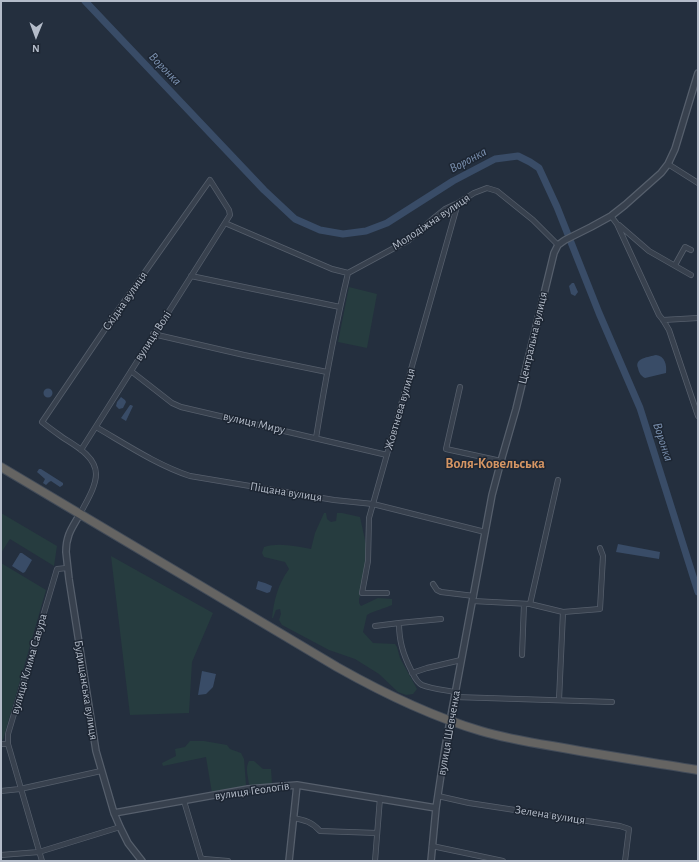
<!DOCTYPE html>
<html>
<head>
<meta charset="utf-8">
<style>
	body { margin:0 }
	#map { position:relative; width:699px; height:862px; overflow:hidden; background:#242f3e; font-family:"Alegreya Sans",sans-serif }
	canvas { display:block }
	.frame { position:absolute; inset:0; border:2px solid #b4bcc9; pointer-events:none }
	.north { position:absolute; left:16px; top:16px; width:40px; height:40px; -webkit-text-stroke:3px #1d2633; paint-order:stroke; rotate:181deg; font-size:11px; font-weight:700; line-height:16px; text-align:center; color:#b4bcc9 }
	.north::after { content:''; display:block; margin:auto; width:14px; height:18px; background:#b4bcc9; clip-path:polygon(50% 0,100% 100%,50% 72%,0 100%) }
</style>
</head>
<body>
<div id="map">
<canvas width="699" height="862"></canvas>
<div class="frame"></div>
<div class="north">N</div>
</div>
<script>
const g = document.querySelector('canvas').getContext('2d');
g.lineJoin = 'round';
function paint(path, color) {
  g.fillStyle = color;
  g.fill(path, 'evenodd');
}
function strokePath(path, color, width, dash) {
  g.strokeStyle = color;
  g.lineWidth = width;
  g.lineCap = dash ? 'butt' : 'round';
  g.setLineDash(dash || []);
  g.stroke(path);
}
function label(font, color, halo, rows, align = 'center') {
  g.font = font + ' "Alegreya Sans",sans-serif';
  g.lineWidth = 3;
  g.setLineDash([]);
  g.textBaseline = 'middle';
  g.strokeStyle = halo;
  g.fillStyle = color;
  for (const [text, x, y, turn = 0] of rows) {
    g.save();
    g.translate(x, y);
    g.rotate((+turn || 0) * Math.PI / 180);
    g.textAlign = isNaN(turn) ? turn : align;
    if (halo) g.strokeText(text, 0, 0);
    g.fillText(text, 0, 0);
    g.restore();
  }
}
const green = new Path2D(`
	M349 287 377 294 367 348 338 342Z
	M1 513 57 546 54 566 10 539 1 553Z
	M324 513H326L327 519 331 522 336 521 337 513H342L360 517 367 549 363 587 359 599V603L361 606 378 598 392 599V605C384 609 375 610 367 615L363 632 373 643 395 644 397 647 400 658 417 689 413 694 406 695 398 692 379 674 355 659 329 650 282 625 279 620 281 614 280 609 276 610 273 618H272C274 600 278 584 289 569L285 562 264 557 262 553 264 547C278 542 296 546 311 549L315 533Z
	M111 556 213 613 192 662 189 713 130 715Z
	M1 563 46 590 3 740 1 739Z
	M190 741H204L227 745 230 749 241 753 244 759 246 785 242 788 212 793 206 757 163 766 162 763 176 756 175 749 185 747Z
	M249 761H254L263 769H271L272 784 251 786 249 784C248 776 245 768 249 761Z`);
const water = new Path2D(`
	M572 283H574L578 292 575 296 571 294 569 286Z
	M656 355C665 356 667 365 666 373L645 378C641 376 639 373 638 368 634 358 649 357 656 355Z
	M43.5 393a4.5 4.5 0 1 1 9 0a4.5 4.5 0 1 1-9 0Z
	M121 397 125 400 126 402 123 408 119 409 116 406 117 402Z
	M130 405H131L133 406 126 421 121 418Z
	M39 469H41L63 483V485L60 487 51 481 49 482 46 485 43 483 45 479 37 472Z
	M618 544 660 552 659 559 616 552Z
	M20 553H22L32 560 25 572 23 573 12 566Z
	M258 581 265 583 272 586 270 592 267 593 256 589Z
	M202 671 216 674 213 687 206 694 198 695Z`);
const river = new Path2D(`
	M85 1 264 190 295 219 320 230 343 234 366 231 387 223 453 181 495 159 518 156 530 162 539 168 557 207 599 313 640 408 698 592`);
const minor = new Path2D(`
	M668 164 698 183
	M611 216 617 224 659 315 663 320 669 330 698 416
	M225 223 332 269 348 273 409 240 435 217 445 209 458 203 474 193 487 188 497 191 533 220 558 245
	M619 225 649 251 691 275
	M675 265 685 247 691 250
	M191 276 340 307
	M663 320 698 318
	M153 334 244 355 327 372
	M131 371 172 403 181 407 387 455
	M460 387 446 449 501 461
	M96 427C127 445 157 465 190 476L334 500 373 504 485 532
	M316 438C325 382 335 327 348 273
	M80 514C86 502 96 487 96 474 96 456 74 445 62 437 55 432 48 427 42 422L116 313 210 180 229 210 230 215 81 450
	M433 584 437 590 441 592 474 596
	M387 593H362L368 561 369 518 458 203
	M473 601 530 604 563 612 600 609 603 556 600 548
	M530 604 558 480
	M441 619 399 623C399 641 403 654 411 670 414 676 416 682 422 685 432 689 445 690 455 692
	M375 626 399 623
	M522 655 524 604
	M412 673 427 668 461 660
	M455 697 612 702
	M559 700 563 612
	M1 744H8
	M1 791 20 789 101 771
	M438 796 469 803 620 826 629 829 625 861
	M184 801 201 858 204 859 228 861
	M293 818C305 820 312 822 320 831L377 833
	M432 846 503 861
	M1 855 39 852 120 827
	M42 861 8 744V734L57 569 67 568
	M375 861 380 798`);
const tertiary = new Path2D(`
	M80 514C72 528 66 535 66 552L69 579 96 751 114 813 120 827 128 843 142 861
	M114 813 248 789 297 785 436 808
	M289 861 297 785
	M431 861 436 808 445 748 492 495 501 461 516 409 554 253 558 245 565 240 591 227 611 216 625 205 661 173 668 164 675 149 698 73`);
const trunk = new Path2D(`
	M1 467 337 667C383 693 430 716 481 731 504 738 528 742 552 746 600 755 649 762 698 770`);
const streetNames = [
	["Молодіжна вулиця",431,222,-34],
	["Східна вулиця",125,301,-55],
	["вулиця Волі",153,336,-57],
	["Центральна вулиця",533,338,-77],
	["Жовтнева вулиця",400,409,-74],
	["вулиця Миру",254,423,13],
	["Піщана вулиця",286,492,9],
	["вулиця Клима Савура",29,664,-74],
	["Будищанська вулиця",86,690,81],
	["вулиця Шевченка",449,733,-80],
	["вулиця Геологів",252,791,-8],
	["Зелена вулиця",550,815,9]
];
const waterNames = [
	["Воронка",165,69,46],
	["Воронка",468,160,-28],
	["Воронка",663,442,72]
];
const quarterNames = [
	["Воля-Ковельська",495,464]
];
paint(green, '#263c3f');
paint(water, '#394c67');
strokePath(river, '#394c67', 7);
strokePath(minor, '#565f6c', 6);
strokePath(tertiary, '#565f6c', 8);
strokePath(trunk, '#434c59', 10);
strokePath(minor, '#38414e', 4.5);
strokePath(tertiary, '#38414e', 5.5);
strokePath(trunk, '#656462', 8);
label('12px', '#b4bcc9', '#1d2633', streetNames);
label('italic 13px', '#7c92b1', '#1d2633', waterNames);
label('bold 14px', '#d59563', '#1d2633', quarterNames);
</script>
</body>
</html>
